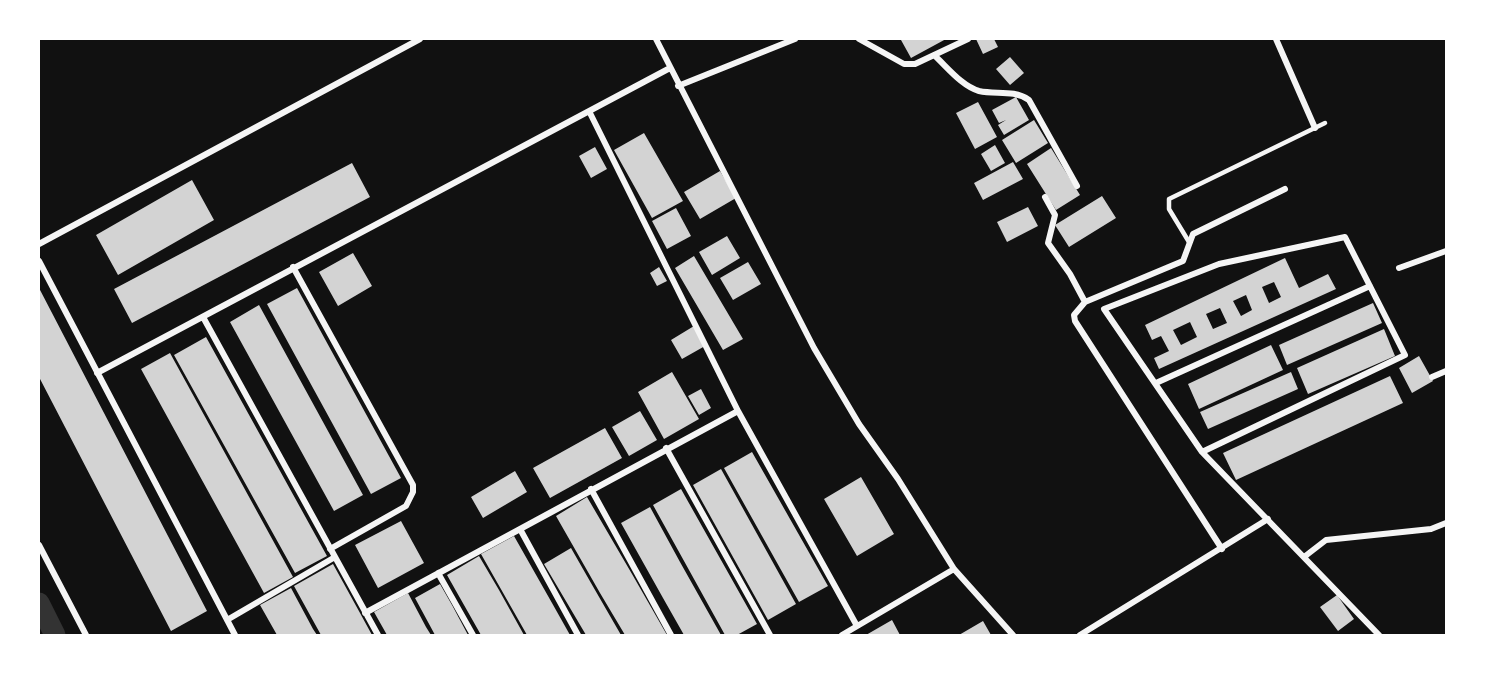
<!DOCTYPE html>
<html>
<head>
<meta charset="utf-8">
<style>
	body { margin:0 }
	#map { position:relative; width:1485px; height:674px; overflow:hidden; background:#111; font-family:Commissioner,sans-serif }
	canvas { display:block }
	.frame { position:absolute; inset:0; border:40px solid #fff; pointer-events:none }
</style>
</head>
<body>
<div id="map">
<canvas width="1485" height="674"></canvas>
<div class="frame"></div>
</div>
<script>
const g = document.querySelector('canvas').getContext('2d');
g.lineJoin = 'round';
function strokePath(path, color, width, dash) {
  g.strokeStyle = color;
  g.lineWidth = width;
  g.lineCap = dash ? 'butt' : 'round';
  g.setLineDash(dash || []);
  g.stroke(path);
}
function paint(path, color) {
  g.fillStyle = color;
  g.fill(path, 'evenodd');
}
const canal = new Path2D(`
	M39 603 55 635`);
const building = new Path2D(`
	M904 39H946L911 58 901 40Z
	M976 39H994L998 47 983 54Z
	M1010 57 1024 73 1010 85 996 69Z
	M1016 97 1029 120 1004 135 998 125 1006 120 999 123 992 110Z
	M978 102 997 137 975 149 956 113Z
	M1034 120 1048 143 1016 163 1002 140Z
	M644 133 683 201 652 218 614 150Z
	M995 145 1005 163 991 171 981 154Z
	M595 147 607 169 591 178 579 156Z
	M1051 148 1080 195 1056 210 1027 164Z
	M1013 162 1023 179 983 200 974 183Z
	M352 163 370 197 132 323 114 289Z
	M720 171 736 198 700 219 684 192Z
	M192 180 214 220 118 275 96 235Z
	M1102 196 1116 218 1069 247 1055 225Z
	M1028 207 1038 226 1007 242 997 222Z
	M676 208 691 236 667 249 652 221Z
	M727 236 740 258 712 275 699 252Z
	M353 253 372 286 338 306 319 272Z
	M694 256 743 339 723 350 675 268Z
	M1285 258 1299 288 1328 274 1336 289 1159 369 1154 358 1169 351 1161 336 1152 340 1145 325ZM1274 282 1281 297 1269 303 1262 287ZM1246 295 1252 310 1241 316 1233 301ZM1220 308 1227 323 1213 329 1206 314ZM1190 322 1197 337 1181 345 1173 330Z
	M748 262 761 284 733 300 720 278Z
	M659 267 667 281 657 286 650 273Z
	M39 288 207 611 171 631 39 377Z
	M297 288 401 478 371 494 267 304Z
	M1373 303 1382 323 1287 365 1279 345Z
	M259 305 363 495 334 511 230 322Z
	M694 326 705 346 682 359 671 340Z
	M1384 329 1395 356 1308 394 1297 368Z
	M206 337 327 556 295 573 174 355Z
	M1271 345 1283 370 1199 409 1188 384Z
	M170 353 293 577 264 593 141 369Z
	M1419 356 1433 381 1412 393 1399 368Z
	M672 372 699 419 664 439 638 392Z
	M1291 372 1298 389 1208 429 1200 412Z
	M1390 376 1403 403 1236 480 1223 453Z
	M701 389 711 408 699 415 688 396Z
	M640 411 657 440 629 456 612 427Z
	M605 428 622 458 550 498 533 468Z
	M752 452 828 586 799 602 724 468Z
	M721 469 796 604 768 620 693 485Z
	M515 471 527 492 483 518 471 497Z
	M861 477 894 534 857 556 824 499Z
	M681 489 757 624 737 635H725L653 505Z
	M587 497 632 574 667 635H625L600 593 556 516Z
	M650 507 680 562 721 635H684L663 598 621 523Z
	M401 521 424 563 378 588 355 545Z
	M514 536 552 603 570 635H527L481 554Z
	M571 548 591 583 621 635H586L544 564Z
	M479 556 499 590 524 635H481L447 575Z
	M333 564 360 613 372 635H321L294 586Z
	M440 584 452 605 468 635H435L415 598Z
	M291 588 313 629 317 635H277L260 605Z
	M408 593 426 627 431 635H387L374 612Z
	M1337 595 1354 619 1338 631 1320 607Z
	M892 620 900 635H866Z
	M983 621 991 635H959Z`);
const service = new Path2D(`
	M1189 242 1169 209V199L1325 123`);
const minor = new Path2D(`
	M656 39 814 348 859 424 898 479 954 569 1013 635
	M859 39 904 64H915L968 39
	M1276 39 1315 128
	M935 56C948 68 962 86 979 91 996 95 1013 89 1029 100L1077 186
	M678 86 795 39
	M590 113 738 411 857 626
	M1045 197 1055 215 1048 243 1070 274 1085 302
	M39 244 420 39
	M39 261 235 635
	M293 267 413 485V492L406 506 330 549
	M1399 268 1446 251
	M203 317 378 635
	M97 373 670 68
	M1432 377 1446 371
	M1156 383 1370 286
	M666 448 770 635
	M1202 452 1405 355 1345 237 1219 264 1104 309 1202 452 1379 635
	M591 489 671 635
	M520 529 578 635
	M39 545 86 635
	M1222 549 1075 321 1074 315 1085 302 1183 261 1193 234 1285 189
	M1304 557 1326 540 1431 529 1446 523
	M438 573 473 635
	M365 613 738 411
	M227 620 335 557
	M842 635 954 569
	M1080 635 1268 519`);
strokePath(canal, '#333', 21);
paint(building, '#d3d3d3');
strokePath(service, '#f5f5f5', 4.5);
strokePath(minor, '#f5f5f5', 6);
</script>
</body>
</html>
